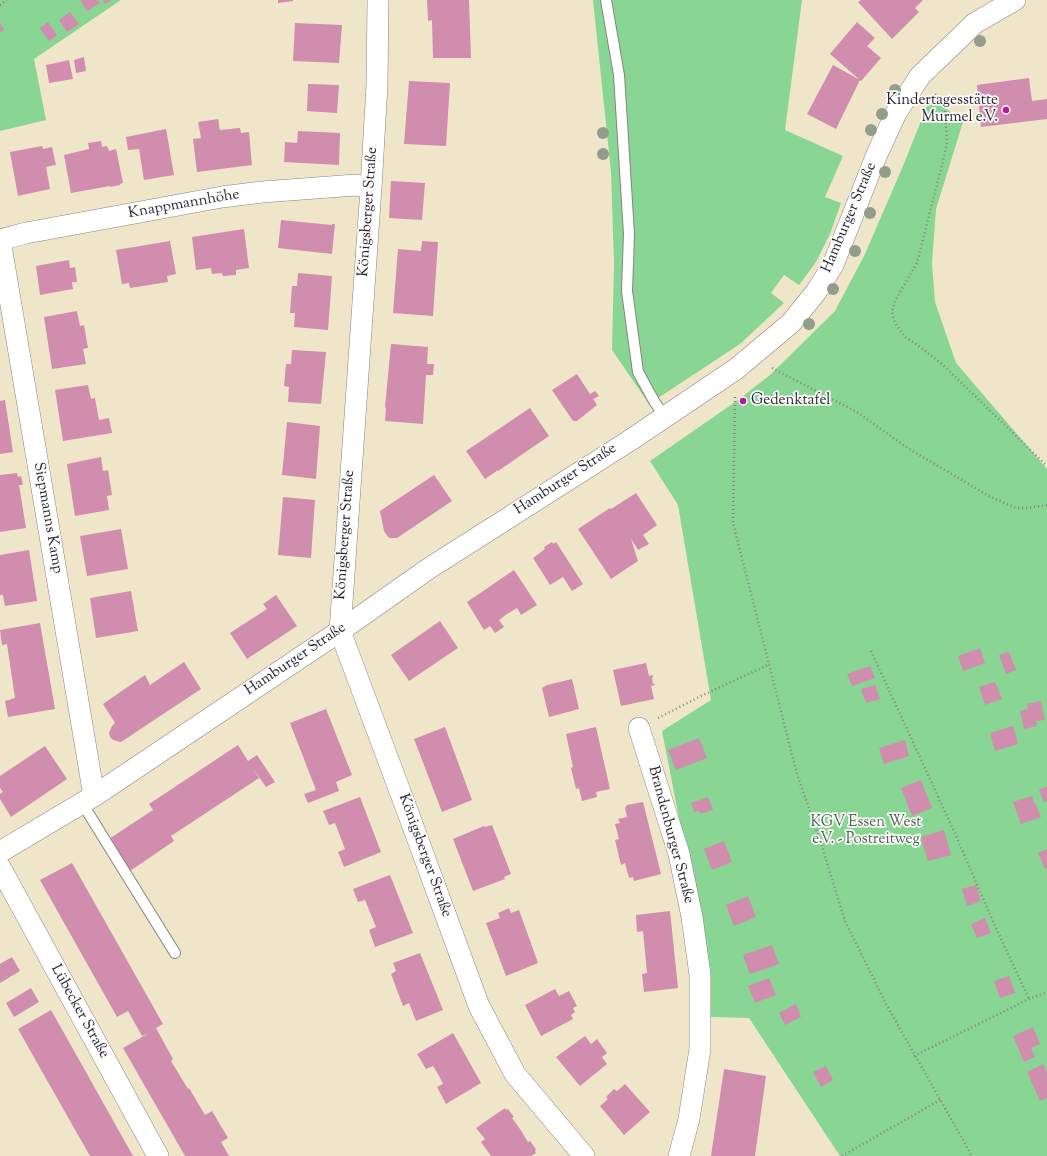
<!DOCTYPE html>
<html>
<head>
<meta charset="utf-8">
<style>
	body { margin:0 }
	canvas { display:block; background:#efe6ca }
</style>
</head>
<body>
<canvas width="1047" height="1156"></canvas>
<script>
const g = document.querySelector('canvas').getContext('2d');
g.lineJoin = 'round';
function paint(path, color) {
  g.fillStyle = color;
  g.fill(path, 'evenodd');
}
function strokePath(path, color, width, dash) {
  g.strokeStyle = color;
  g.lineWidth = width;
  g.lineCap = dash ? 'butt' : 'round';
  g.setLineDash(dash || []);
  g.stroke(path);
}
function label(font, color, halo, rows, align = 'center') {
  g.font = font + ' "Sorts Mill Goudy",serif';
  g.lineWidth = 3.5;
  g.setLineDash([]);
  g.textBaseline = 'middle';
  g.strokeStyle = halo;
  g.fillStyle = color;
  for (const [text, x, y, turn = 0] of rows) {
    g.save();
    g.translate(x, y);
    g.rotate((+turn || 0) * Math.PI / 180);
    g.textAlign = isNaN(turn) ? turn : align;
    if (halo) g.strokeText(text, 0, 0);
    g.fillText(text, 0, 0);
    g.restore();
  }
}
const green = new Path2D(`
	M0 0H121L34 59 46 120 0 131Z
	M593 0H802L785 130 843 156 825 197 841 203 830 234 816 262 799 285 784 275 771 293 784 303 740 344 649 404 612 350 614 263 611 172Z
	M931 96 963 122 936 209 932 263 935 302 956 363 1047 469V1156H840L749 1018 711 1017 709 991 690 874 662 731 711 700 678 505 650 461 738 400 770 375 835 311 865 254 903 166Z`);
const building = new Path2D(`
	M80 0H98L100 3 87 11Z
	M103 0H112L105 4Z
	M278 0H293V1L278 3Z
	M427 0H469L471 58H433L432 20 428 21Z
	M861 0H923L915 8 919 12 892 39 858 2Z
	M70 12 79 24 67 32 59 20Z
	M48 22 57 35 49 41 40 28Z
	M857 22 875 38 867 46 881 58 861 81 830 54Z
	M0 23 4 30 0 32Z
	M295 23 342 25 339 63 293 61Z
	M84 57 86 71 76 73 74 60Z
	M69 60 73 79 49 83 46 65Z
	M833 65 860 80 836 129 807 114Z
	M1029 78 1032 101 1047 99V119L981 127 977 85Z
	M409 81 450 83 446 146 404 144Z
	M308 84 339 85 337 113 307 111Z
	M218 119 220 130 240 128 241 133 249 132 252 165 197 172 193 139 201 138 198 122Z
	M166 129 174 175 144 180 139 149 128 150 126 137Z
	M298 131 340 133 339 165 284 162 285 142 297 143Z
	M101 141 102 147 107 146 109 151 116 149 123 183 120 184V185L110 187V186L71 193 64 155 89 149 88 143Z
	M42 146 43 149 52 147 56 165 46 167 50 189 18 196 10 152Z
	M391 181 425 183 422 220 389 218Z
	M281 220 332 225V224H335L332 254 278 248Z
	M244 229 249 268 236 270V275L223 276 222 273 212 274 211 268 196 270 192 237Z
	M170 241 176 274 167 276 168 282 130 288 129 283 122 284 116 250Z
	M422 241 438 242 433 316 393 313 398 249 421 251Z
	M69 260 70 268 75 267 77 282H72L73 289 40 295 36 266Z
	M298 273 332 276 328 330 294 327 295 313H290L292 286H297Z
	M77 311 80 326 84 325 88 348 83 349 86 364 52 369 44 317Z
	M391 344 428 347 427 364H434L433 375H426L423 424 385 421 386 408 385 407Z
	M292 350 326 352 321 404 288 402 289 387 284 386 286 364H291Z
	M577 374 590 394 595 391 599 396 593 399 597 405 577 421H573L552 390Z
	M88 385 91 399 95 398 99 420 109 418 112 433 63 441 55 390Z
	M5 400 13 452 0 454V401Z
	M530 408 549 436 498 471V470L485 479 466 451Z
	M287 422 320 426 316 479 282 475Z
	M101 457 103 471 108 470 112 495 107 496 109 510 75 516 67 464Z
	M17 473 18 477 21 476 23 485H19L26 528 0 532V475Z
	M434 475 452 501 397 538H390L388 537 384 531 380 511Z
	M636 493 657 525 643 535 649 544 638 550 631 539 638 561 611 579 578 529 610 508 611 509Z
	M283 497 315 500 311 558 278 555Z
	M121 529 128 569 87 576 80 536Z
	M552 542 553 544 556 542 583 584 572 591 563 577 550 585 533 558 545 549 544 547Z
	M29 550 37 601 5 606 3 595H0V555Z
	M514 570 537 605 521 615 517 608 507 614 499 620 504 627 495 633 490 626 484 630 467 602Z
	M131 591 138 631 96 638 90 598Z
	M276 595 297 626 247 659 230 633 267 609 263 604Z
	M440 621 458 648 409 681 391 655Z
	M40 623 55 709 8 717 5 701 15 698 7 644 2 645 0 630Z
	M980 648 985 663 963 671 958 656Z
	M1009 652 1016 670 1006 674 999 655Z
	M184 662 201 689 121 742 113 740 110 737 109 733 112 726 115 723 103 704 145 675 150 685Z
	M646 663 649 676 653 675V677H652L653 684H655V685L651 686 654 699 621 706 613 670Z
	M870 666 875 678 852 686 847 674Z
	M572 679 579 709 549 717 542 688 547 685Z
	M995 682 1002 699 985 705 979 687Z
	M875 685 880 699 866 703 861 689Z
	M1041 701 1045 720 1036 721 1037 726 1024 729 1020 711 1028 709 1027 704Z
	M326 709 352 775 336 782 339 791 308 803 304 794 316 790 290 723Z
	M1013 726 1018 744 995 751 990 733Z
	M445 727 472 800 442 812 414 739Z
	M596 727 610 789 596 792 597 797 582 801 579 788 576 789 571 768 573 767 566 734Z
	M699 738 707 758 676 770 668 750Z
	M905 740 909 756 884 764 879 748Z
	M238 745 248 761 257 755 275 782 266 787 252 767 259 778 171 836 174 841 130 871 109 839 153 810 149 804Z
	M45 746 67 779 11 817 0 799V794L3 792 0 788V776Z
	M921 780 932 808 912 816 901 788Z
	M1047 786V801L1044 802 1039 790Z
	M1032 796 1034 803H1035L1041 817 1021 824 1013 802Z
	M360 797 381 852 344 867 338 852 345 849 335 823 329 825 323 811Z
	M708 797 713 810 700 814 699 811 694 812 691 803Z
	M643 802 661 874 634 881 633 877 629 878 625 863 621 865 615 840 619 839 615 824 620 823 618 819 627 817 625 808 627 805Z
	M492 825 511 874 504 877 505 879 473 891 453 839 484 826 485 827Z
	M944 830 951 855 928 861 921 837Z
	M724 841 732 862 712 870 704 849Z
	M1047 849V868L1045 869 1038 853Z
	M72 863 163 1024 156 1028 173 1059 171 1061 188 1089 189 1088 205 1115 212 1111 228 1138 221 1142 229 1156H185L123 1048 149 1033 142 1036 128 1011 117 1017 40 880Z
	M390 875 413 933 375 947 369 930 376 927 365 900 358 902 353 889Z
	M976 885 981 901 967 906 962 889Z
	M748 896 756 917 734 926 726 905Z
	M509 908 511 913 519 910 538 963 506 976 486 923 500 918 498 913Z
	M670 911 678 988 644 992 642 974 647 973 643 931 637 932 636 915Z
	M985 918 991 933 977 938 971 924Z
	M772 945 779 964 750 974 743 955Z
	M420 953 443 1010 416 1021 409 1003 403 1006 391 974 396 971 393 963Z
	M12 957 20 971 0 983V964Z
	M1009 976 1015 993 1000 998 994 981Z
	M769 978 776 995 755 1003 748 986Z
	M31 988 39 1002 14 1017 6 1003Z
	M555 989 559 996 569 991 577 1006 573 1008 575 1012 571 1015 573 1019 541 1036 525 1005Z
	M796 1004 801 1017 785 1025 779 1013Z
	M51 1010 73 1049 133 1156H90L40 1068 18 1029Z
	M1033 1027 1040 1044 1031 1048 1035 1057 1024 1062 1013 1036Z
	M453 1033 481 1083 446 1104 437 1087 443 1084 438 1074 433 1066 426 1069 417 1054Z
	M585 1036 591 1044 597 1039 607 1053 602 1057 607 1064 580 1086 556 1057Z
	M1043 1064 1047 1073V1098L1040 1101 1027 1072Z
	M826 1066 833 1080 821 1087 813 1072Z
	M724 1069 766 1076 755 1156H711Z
	M625 1084 650 1112 624 1135 600 1106 608 1099 606 1097 614 1089 617 1091Z
	M505 1108 506 1110 508 1109 514 1117 512 1118 520 1129 528 1142 530 1141 536 1149 535 1151 536 1153 531 1156H491L481 1142 485 1139 476 1128Z`);
const path = new Path2D(`
	M0 5 7 0
	M935 94 945 109 947 142 943 161 917 263 895 301 892 312 895 323 905 337 920 347 942 364 1047 466
	M772 368 857 412 909 449 989 496 1016 508H1028L1047 505
	M735 397 733 523 797 774 819 837 845 921 886 1004 972 1156
	M871 651 953 829 995 926 1029 999
	M658 718 703 695 770 664
	M914 1056 1029 999 1047 992
	M842 1156 940 1100`);
const lane = new Path2D(`
	M606 0 619 75 629 234 627 291 638 372 654 401 664 416
	M82 803 175 953`);
const street = new Path2D(`
	M378 0 377 85 371 188 340 631 407 810 479 1006 515 1074 584 1156
	M0 240 94 796
	M0 240 26 233 222 197 262 192 356 185 371 188
	M639 728 679 854 692 917 700 975V1049L689 1119 679 1156
	M0 852 94 796 340 631 428 569 629 441 736 369 791 323 816 292 833 265 877 154 896 113 920 76 975 23 1015 0
	M0 867 158 1156`);
const trees = [
	[980,41],
	[895,90],
	[882,114],
	[871,130],
	[603,133],
	[603,154],
	[885,172],
	[870,213],
	[855,251],
	[833,289],
	[809,324]
];
const markers = [
	[1006,110,4,"#b5179e"],
	[743,401,4,"#b5179e"]
];
const poiNames = [
	["Kindertagesstätte",998,101],
	["Murmel e.V.",998,118],
	["Gedenktafel",751,401,"left"]
];
const streetNames = [
	["Knappmannhöhe",184,205,-10],
	["Königsberger Straße",369,212,-86],
	["Hamburger Straße",850,218,-67],
	["Hamburger Straße",566,480,-33],
	["Siepmanns Kamp",47,518,80],
	["Königsberger Straße",346,535,-86],
	["Hamburger Straße",296,660,-34],
	["Brandenburger Straße",670,835,75],
	["Königsberger Straße",424,856,70],
	["Lübecker Straße",79,1012,61]
];
const parkNames = [
	["KGV Essen West",866,823],
	["e.V. - Postreitweg",866,840]
];
paint(green, '#89d593');
paint(building, '#d08dae');
strokePath(lane, '#888482', 12);
strokePath(street, '#888482', 22);
strokePath(path, '#888482', 2.5, [1, 3]);
strokePath(lane, '#fff', 10);
strokePath(street, '#fff', 21);
g.fillStyle = '#929d8c';
for (const [x, y] of trees) {
  g.beginPath();
  g.arc(x, y, 6, 0, 2 * Math.PI);
  g.fill();
}
for (const [x, y, r, color] of markers) {
  const dot = new Path2D();
  dot.arc(x, y, r, 0, 2 * Math.PI);
  g.fillStyle = color;
  g.fill(dot);
  strokePath(dot, '#fdfcf7', 1.5);
}
label('15px', '#22223b', '#fdfcf7', poiNames, 'right');
label('15px', '#22223b', '#fdfcf7', streetNames);
label('15px', '#46615a', '#fdfcf7', parkNames);
</script>
</body>
</html>
